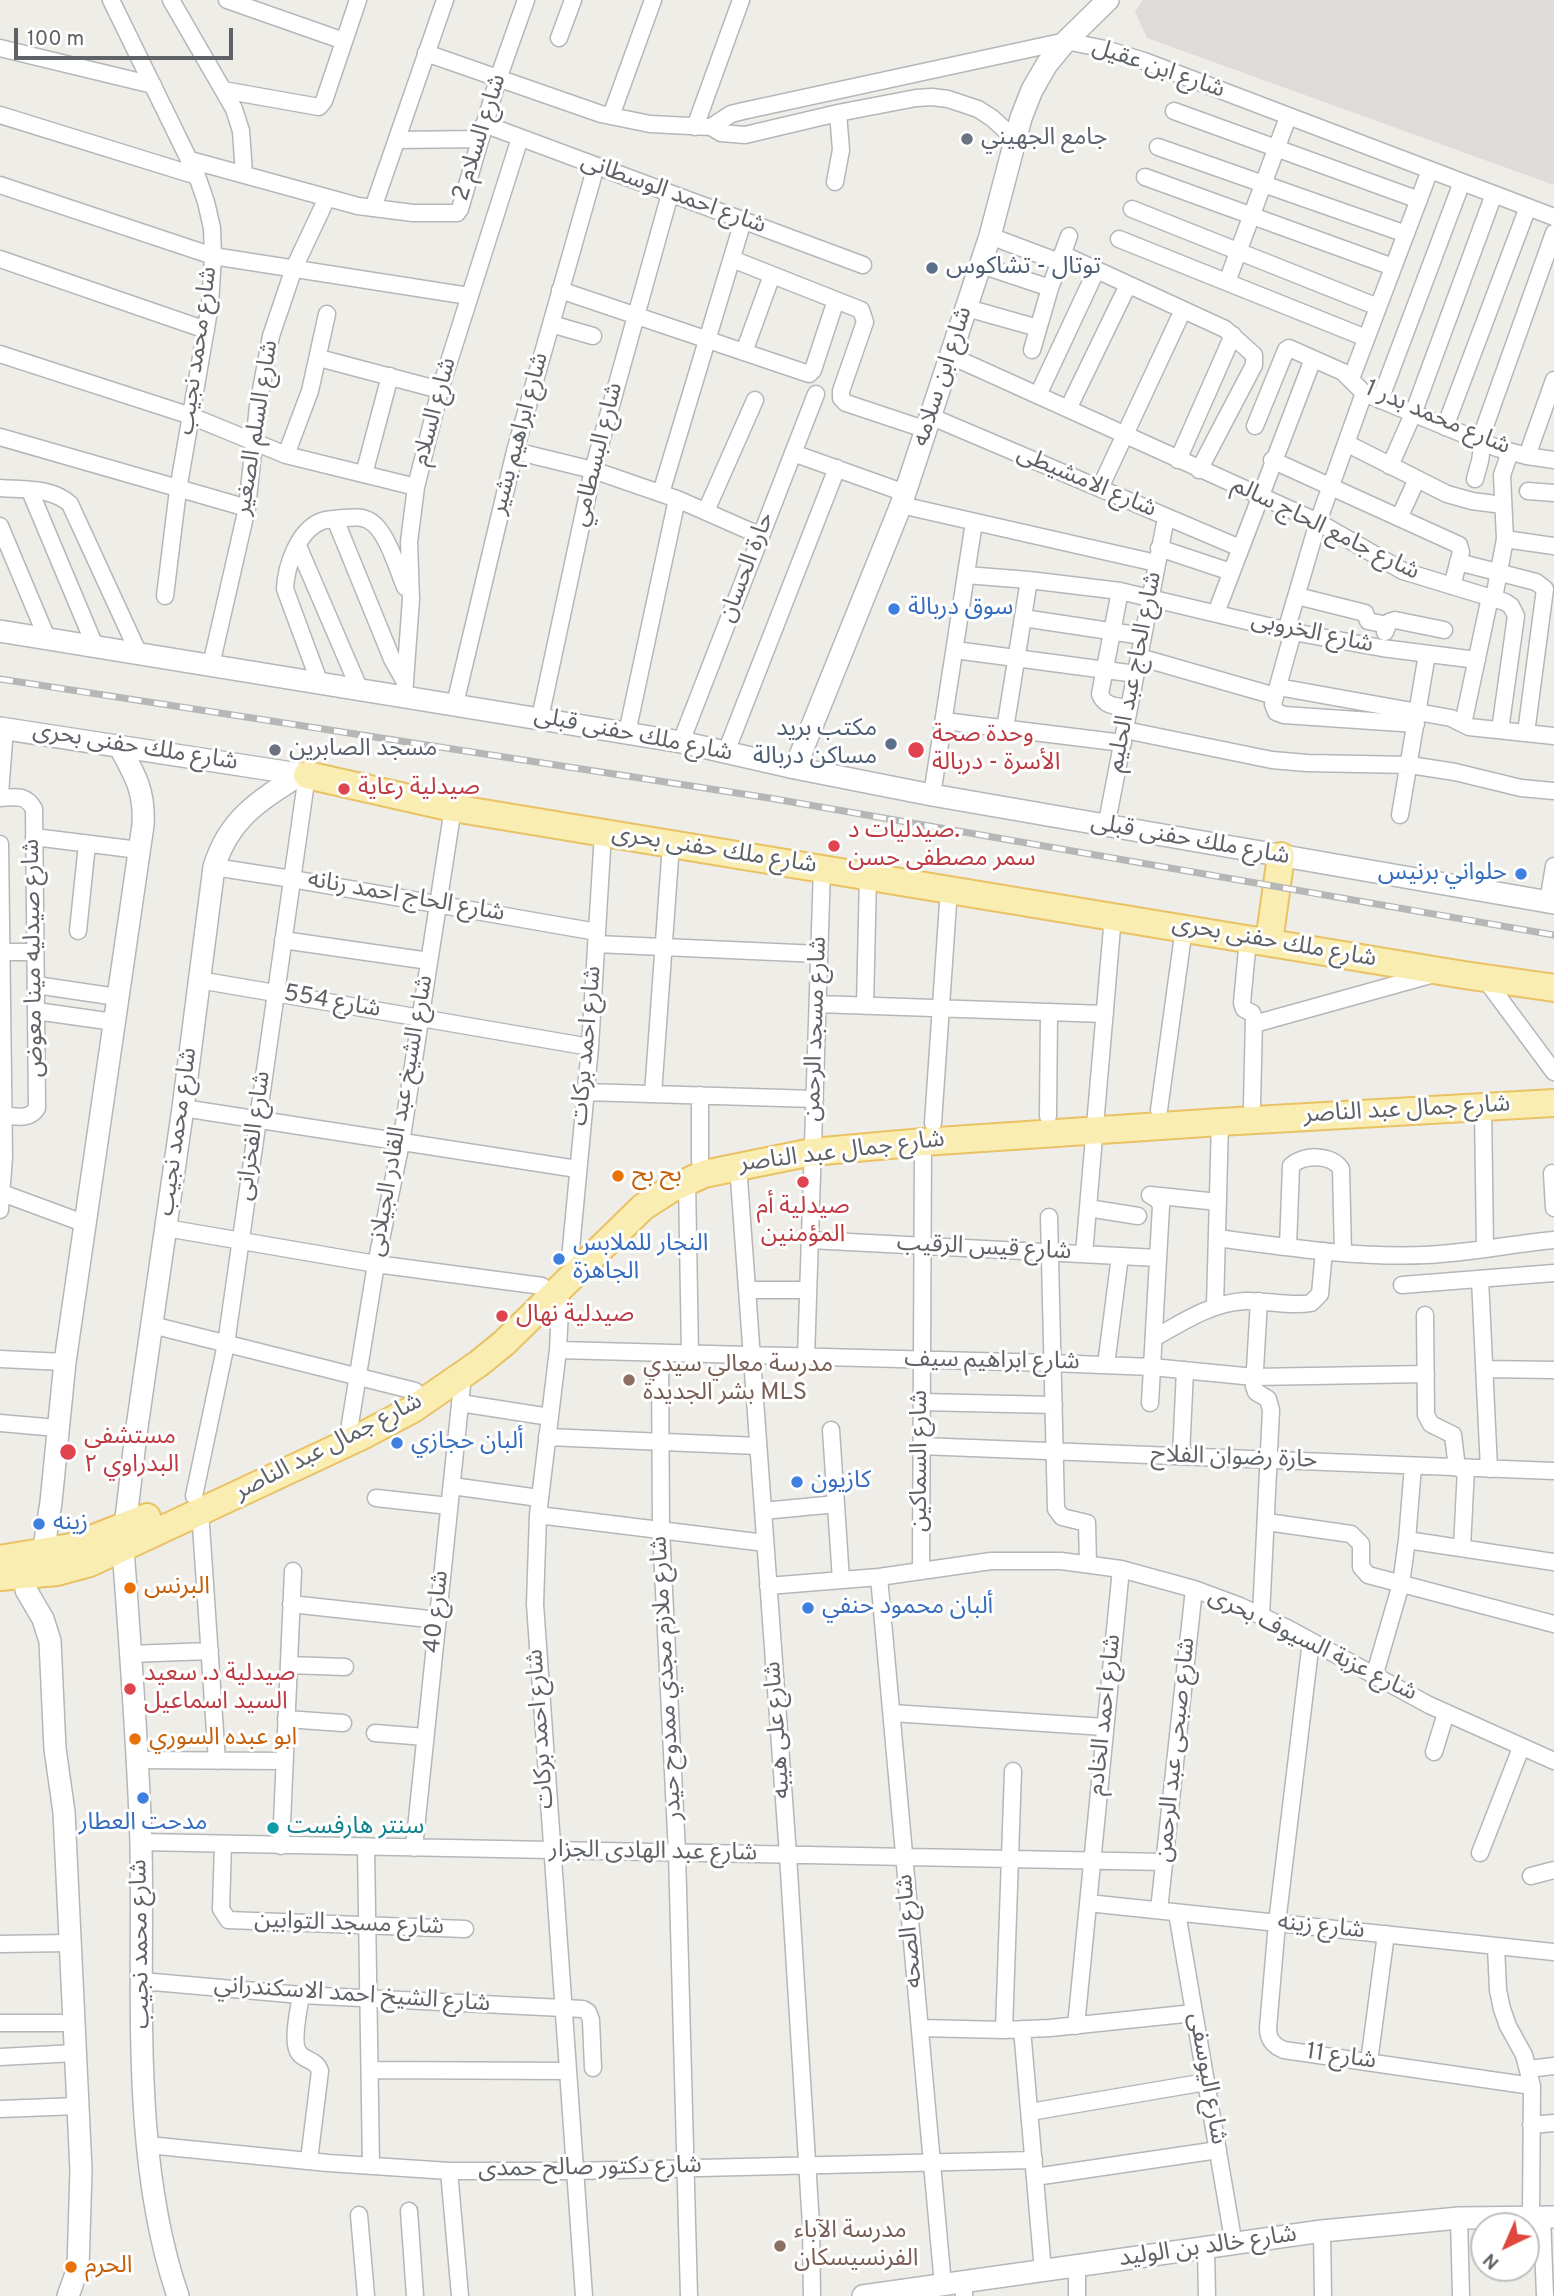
<!DOCTYPE html>
<html>
<head>
<meta charset="utf-8">
<style>
	body { margin:0 }
	#map { position:relative; width:1554px; height:2296px; overflow:hidden; background:#efede7; font-family:Overpass,sans-serif }
	canvas { display:block }
	.north { position:absolute; left:1470px; top:2212px; width:70px; height:70px; box-sizing:border-box; background:#fff; border:2px solid #bfc0c2; border-radius:50%; rotate:224deg; font-size:19px; font-weight:700; line-height:28px; text-align:center; color:#5e6266 }
	.north::after { content:''; display:block; margin:auto; width:24px; height:32px; background:#df473d; clip-path:polygon(50% 0,100% 100%,50% 72%,0 100%) }
	.scale { position:absolute; left:14px; top:28px; width:219px; height:32px; box-sizing:border-box; border:4px solid #5e6266; border-top:0; padding-left:9px; font-size:21px; line-height:24px; white-space:nowrap; color:#5e6266; -webkit-text-stroke:5px #fff; paint-order:stroke }
</style>
</head>
<body>
<div id="map">
<canvas width="1554" height="2296"></canvas>
<div class="north">N</div>
<div class="scale">100 m</div>
</div>
<script>
const g = document.querySelector('canvas').getContext('2d');
g.lineJoin = 'round';
function paint(path, color) {
  g.fillStyle = color;
  g.fill(path, 'evenodd');
}
function strokePath(path, color, width, dash) {
  g.strokeStyle = color;
  g.lineWidth = width;
  g.lineCap = dash ? 'butt' : 'round';
  g.setLineDash(dash || []);
  g.stroke(path);
}
function label(font, color, halo, rows, align = 'center') {
  g.font = font + ' Overpass,"Noto Sans Arabic",sans-serif';
  g.lineWidth = 6;
  g.setLineDash([]);
  g.textBaseline = 'middle';
  g.strokeStyle = halo;
  g.fillStyle = color;
  for (const [text, x, y, turn = 0] of rows) {
    g.save();
    g.translate(x, y);
    g.rotate((+turn || 0) * Math.PI / 180);
    g.textAlign = isNaN(turn) ? turn : align;
    if (halo) g.strokeText(text, 0, 0);
    g.fillText(text, 0, 0);
    g.restore();
  }
}
const industrial = new Path2D(`
	M1143 0H1554V185L1147 38 1135 12Z`);
const minor = new Path2D(`
	M111 0 197 176 206 202 212 228 213 256 210 305 178 490 165 596
	M171 0 234 109 241 131 244 174
	M227 0 344 41
	M559 38 573 0
	M0 48 153 85
	M426 53 601 114 650 124 711 127 721 133 745 135 838 113 916 98 932 97 948 99 978 109 992 118 1016 140
	M223 90 319 107 324 101 358 0
	M1174 111 1419 200
	M0 115 197 176
	M611 116 653 0
	M484 124 863 265
	M695 127 741 0
	M711 127 731 114 743 111 1066 41 1105 49 1144 61 1554 217
	M397 140 480 139
	M1158 147 1406 234
	M190 160 358 206 413 213H457L460 209 498 79 526 0
	M1145 177 1393 267
	M835 182 841 150 838 113
	M0 185 213 256 469 296
	M373 208 445 0
	M1132 209 1378 307
	M990 236 1059 262
	M1119 239 1366 338
	M1062 254 1225 329 1254 355V365L1199 470
	M0 259 206 330
	M732 259 861 310 865 322 841 391V398L846 403 927 430
	M981 265 1050 288
	M1227 282 1288 117
	M560 290 809 374 813 370 836 300
	M967 308 1038 328
	M551 324 593 336
	M1032 350 1050 288 1069 236
	M744 352 772 275
	M0 354 191 416 286 455 416 487
	M951 356 1318 522 1403 571 1505 602 1511 606 1516 616 1500 730
	M319 358 440 390
	M1351 379 1430 170
	M1038 395 1096 271
	M1380 400 1462 182
	M1068 409 1128 285
	M932 417 1240 548
	M1255 426 1286 350 1289 348 1343 372 1364 393 1497 448 1527 456 1554 460
	M1445 427 1528 207
	M0 437 247 508
	M1346 443 1447 494 1472 501 1503 505
	M515 451 593 470 677 499 761 536
	M793 453 905 493
	M286 455 310 391 327 314
	M1527 456 1554 380
	M1178 460 1233 335
	M1272 460 1459 545 1461 552 1452 586
	M1390 466 1413 414 1494 194
	M364 474 390 376
	M1475 479 1480 461 1485 426 1554 233
	M0 488C24 490 51 487 70 504L139 654
	M1100 488 1183 310
	M30 491 95 646
	M1528 491 1554 493
	M661 493 743 221
	M901 505 1156 563
	M706 511 755 400
	M1399 518 1417 479
	M335 519 392 659 405 682
	M0 526 47 638
	M1505 539 1554 546
	M298 546 359 688
	M1159 548 1231 572
	M1458 562 1536 582 1545 589 1526 733
	M966 575 1029 580 1120 591 1293 632 1382 648 1477 660
	M1120 591 1100 694C1104 707 1118 706 1129 708
	M1297 596 1365 613 1368 621 1387 625
	M1494 598 1505 539 1502 475 1510 452
	M1216 613 1313 359
	M1023 618 1143 636
	M1286 631 1318 522 1364 393
	M1293 632 1273 704 1276 712 1284 715 1416 724
	M1385 632 1389 622 1395 620 1444 630
	M955 650 1136 674
	M1139 657 1275 696
	M211 665 247 508 258 406 271 336 294 268 327 198
	M319 681 285 589C286 566 298 530 322 521 329 519 337 519 344 518 355 517 365 516 374 524 388 536 398 570 405 587
	M1278 687 1451 718 1469 727 1554 736
	M404 695 411 599 409 542 416 487 440 390 520 138
	M455 704 515 451 596 166
	M540 718 593 470 670 194
	M944 721 1123 743
	M1463 724 1490 597
	M1005 729 1029 580
	M1125 730 1272 760 1307 763 1410 765 1455 772 1521 788 1554 791
	M627 733 677 499
	M681 742 816 394
	M726 752 837 468
	M0 794 5 728
	M932 795 974 522
	M0 798C15 797 26 794 34 809L37 1108C29 1121 14 1116 2 1115
	M1400 815 1427 654
	M1106 827 1166 518
	M34 837 139 850
	M0 844 4 1157 0 1210
	M214 867 292 879 597 932
	M1548 902 1554 866
	M78 931 87 844
	M1248 939 1242 1003 1244 1009 1252 1013 1254 1018 1252 1105
	M283 940 429 961
	M596 944 819 954
	M0 952H35
	M1485 979 1554 1072
	M199 980 590 1047
	M36 985 117 997
	M818 1004 1105 1014
	M865 1006 868 876
	M36 1011 114 1022
	M1254 1024 1434 974
	M585 1092 815 1099
	M653 1094 671 844
	M1483 1107 1485 1248
	M183 1108 577 1169
	M1159 1110 1184 928
	M1048 1116 1049 1012
	M933 1123 949 889
	M700 1161V1095
	M738 1165 788 1855 811 2225 812 2296
	M1552 1173 1554 1208
	M687 1180 690 1355
	M2 1193 86 1224
	M1150 1195 1158 1200 1161 1206 1150 1403
	M1150 1195 1218 1202
	M1088 1208 1138 1216
	M1049 1217 1056 1509 1062 1517 1087 1523 1088 1564
	M166 1228 376 1264 542 1286
	M1217 1238C1286 1247 1356 1258 1426 1255 1469 1253 1511 1244 1554 1240
	M810 1240 1158 1258
	M1288 1247 1291 1166C1303 1154 1332 1154 1341 1169L1343 1253
	M1084 1254 1113 916
	M570 1259 590 1047 603 833
	M1480 1279 1489 1469
	M1402 1285 1554 1273
	M561 1288 558 1350 538 1515 535 1604 584 2296
	M747 1290H808
	M1259 1301 1254 1386 1256 1392 1268 1399 1271 1410 1261 1616
	M1215 1306 1220 1122
	M1425 1315 1426 1415 1431 1424 1453 1435 1457 1468
	M152 1325 415 1391
	M1154 1338C1183 1322 1210 1303 1245 1301 1266 1300 1290 1307 1311 1303L1320 1294 1324 1251
	M558 1350 1052 1363 1152 1367 1254 1377 1426 1374
	M660 1354 661 1530 677 1853 689 2296
	M806 1358 822 869
	M0 1359 65 1362
	M1106 1365 1120 1256
	M1485 1369 1554 1370
	M922 1402 1054 1405
	M460 1403 550 1417
	M0 1423 57 1428
	M350 1424 376 1264 401 1143 453 808
	M831 1430 841 1580
	M547 1437 758 1446
	M921 1446 1554 1471
	M1181 1456 1185 1370
	M452 1486 539 1498
	M194 1496 226 1344 307 775
	M376 1498 449 1506
	M200 1511 217 1761
	M763 1511 836 1504
	M538 1515 765 1543
	M1267 1522 1351 1534 1361 1544V1567L1368 1575 1554 1624
	M1407 1540 1554 1562
	M1462 1548 1466 1468
	M921 1570 923 1142
	M879 1577 943 2285
	M768 1586 879 1577 991 1561H1061L1121 1569 1194 1589 1240 1606 1287 1628 1429 1705 1554 1761
	M291 1604 438 1620
	M1311 1641 1277 1923 1268 2028C1268 2040 1274 2046 1284 2050L1532 2086
	M130 1654 210 1651
	M289 1665 345 1667
	M1374 1677 1401 1584 1407 1540 1413 1466
	M892 1713 1105 1727
	M286 1719 343 1723
	M375 1733 425 1737
	M1434 1752 1446 1713
	M137 1760 285 1761
	M141 1842 1165 1862
	M223 1845 221 1909 228 1920 465 1929
	M281 1846 293 1571
	M366 1847 371 2166
	M414 1848 463 1375
	M1480 1853 1521 1748
	M1531 1876 1554 1870
	M1088 1903 1554 1952
	M1159 1910 1194 1589
	M1177 1913 1234 2245
	M0 1944 69 1943
	M1496 1946 1498 1990 1502 2009 1508 2026 1524 2055 1532 2086 1531 2216
	M142 1981 301 1995 583 2009 588 2012 591 2020 593 2068
	M301 1995C299 2008 291 2043 299 2053 306 2062 316 2059 320 2071L309 2160
	M0 2023H74
	M1076 2026 1121 1569
	M920 2028 1004 2030 1050 2028 1194 2013
	M1022 2029 1043 2271
	M1004 2030 1013 1771
	M0 2057 75 2053
	M1369 2062 1386 1934
	M1529 2069 1554 2066
	M370 2070 567 2071
	M0 2109 78 2106
	M1030 2112 1206 2082
	M1531 2125 1554 2123
	M148 2145 328 2163 449 2171H574L1034 2160
	M449 2171 460 2296
	M1035 2177 1218 2150
	M409 2211 415 2296
	M359 2215 366 2296
	M1542 2216 1545 2296
	M1459 2218 1461 2296
	M1322 2231 1323 2296
	M1206 2249 1207 2296
	M1077 2267V2296
	M964 2296V2282`);
const tertiary = new Path2D(`
	M0 631 681 742 795 768 932 795 1554 903
	M0 728 305 775
	M795 768 901 505 990 236 1021 118 1032 90 1047 64 1066 41 1108 0
	M125 1527 136 1434 183 1108 214 867C229 818 259 801 301 774
	M123 1548C130 1646 138 1745 141 1844 144 1989 130 2157 178 2296
	M43 1554 51 1502 65 1362 143 825C145 791 135 775 119 746
	M27 1576 26 1590 43 1619 50 1641 55 1749 64 1812 81 2170 78 2268 68 2296
	M863 2296 1322 2231 1459 2218 1554 2217`);
const primary = new Path2D(`
	M307 775 453 808 1464 975 1554 988
	M1269 942 1281 856
	M0 1559 71 1547 147 1517
	M0 1577 57 1572 90 1563 360 1437 413 1409 478 1364 504 1343 643 1207 671 1189 704 1174 812 1152 923 1142 1220 1122 1554 1103`);
const rail = new Path2D(`
	M0 679 769 798 1554 935`);
const markers = [
	[967,139,7,"#6b7280"],
	[932,268,7,"#5c6f8a"],
	[894,609,7,"#3f7fe0"],
	[891,744,7,"#5c6f8a"],
	[275,750,7,"#6b7280"],
	[916,750,9,"#e0444e"],
	[344,789,7,"#e0444e"],
	[834,846,7,"#e0444e"],
	[1521,874,7,"#3f7fe0"],
	[618,1176,7,"#e8710a"],
	[803,1182,7,"#e0444e"],
	[559,1259,7,"#3f7fe0"],
	[502,1316,7,"#e0444e"],
	[629,1380,7,"#8d6e63"],
	[397,1443,7,"#3f7fe0"],
	[68,1452,9,"#e0444e"],
	[797,1482,7,"#3f7fe0"],
	[39,1524,7,"#3f7fe0"],
	[130,1588,7,"#e8710a"],
	[808,1608,7,"#3f7fe0"],
	[130,1689,7,"#e0444e"],
	[135,1739,7,"#e8710a"],
	[143,1798,7,"#3f7fe0"],
	[273,1828,7,"#0f9aa8"],
	[780,2246,7,"#8d6e63"],
	[71,2267,7,"#e8710a"]
];
const streetNames = [
	["شارع ابن عقيل",1158,70,19],
	["شارع السلام 2",481,138,-73],
	["شارع احمد الوسطانى",673,195,20],
	["شارع محمد نجيب",199,351,-82],
	["شارع ابن سلامه",944,377,-72],
	["شارع السلام",436,412,-75],
	["شارع محمد بدر 1",1437,419,23],
	["شارع السلم الصغير",258,428,-81],
	["شارع ابراهيم بشير",521,434,-75],
	["شارع البسطامي",599,455,-76],
	["شارع الامشيطى",1086,483,23],
	["شارع جامع الحاج سالم",1325,530,26],
	["حارة الحسان",748,568,-69],
	["شارع الخروبى",1312,634,12],
	["شارع الحاج عبد الحليم",1136,672,-79],
	["شارع ملك حفنى قبلى",633,736,11],
	["شارع ملك حفنى بحرى",135,748,9],
	["شارع ملك حفنى قبلى",1190,841,10],
	["شارع ملك حفنى بحرى",714,851,9],
	["شارع الحاج احمد رنانه",406,898,10],
	["شارع ملك حفنى بحرى",1274,943,10],
	["شارع صيدليه مينا معوض",35,958,-91],
	["شارع 554",332,1003,10],
	["شارع مسجد الرحمن",817,1029,-88],
	["شارع احمد بركات",588,1046,-85],
	["شارع جمال عبد الناصر",1407,1111,-3],
	["شارع الشيخ عبد القادر الجيلانى",402,1116,-80],
	["شارع محمد نجيب",179,1132,-82],
	["شارع الفخرانى",255,1136,-82],
	["شارع جمال عبد الناصر",842,1153,-7],
	["شارع قيس الرقيب",984,1249,3],
	["شارع ابراهيم سيف",992,1362,1],
	["شارع جمال عبد الناصر",329,1448,-27],
	["حارة رضوان الفلاح",1234,1459,2],
	["شارع السماكين",921,1461,-90],
	["شارع 40",438,1612,-84],
	["شارع عزبة السيوف بحرى",1312,1646,26],
	["شارع ملازم مجدي ممدوح حيدر",668,1678,-93],
	["شارع احمد الخادم",1106,1715,-84],
	["شارع احمد بركات",542,1729,-94],
	["شارع على هيبه",779,1730,-94],
	["شارع صبحى عبد الرحمن",1177,1750,-84],
	["شارع عبد الهادى الجزار",653,1853,1],
	["شارع مسجد التوابين",349,1925,2],
	["شارع زينه",1321,1928,6],
	["شارع الصحه",911,1931,-95],
	["شارع محمد نجيب",142,1944,-91],
	["شارع الشيخ احمد الاسكندراني",352,1996,4],
	["شارع 11",1341,2058,8],
	["شارع اليوسفى",1206,2079,80],
	["شارع دكتور صالح حمدى",590,2169,-1],
	["شارع خالد بن الوليد",1208,2248,-8]
];
const worshipNames = [
	["جامع الجهيني",981,139],
	["مسجد الصابرين",289,750]
];
const serviceNames = [
	["توتال - تشاكوس",946,268],
	["مكتب بريد",877,730,"right"],
	["مساكن دربالة",877,758,"right"]
];
const shopNames = [
	["سوق دربالة",908,609],
	["حلواني برنيس",1507,874,"right"],
	["النجار للملابس",573,1245],
	["الجاهزة",573,1273],
	["ألبان حجازي",411,1443],
	["كازيون",811,1482],
	["زينه",53,1524],
	["ألبان محمود حنفي",822,1608],
	["مدحت العطار",143,1824,"center"]
];
const healthNames = [
	["وحدة صحة",932,736],
	["الأسرة - دربالة",932,764],
	["صيدلية رعاية",358,789],
	["صيدليات د.",848,832],
	["سمر مصطفى حسن",848,860],
	["صيدلية أم",803,1208,"center"],
	["المؤمنين",803,1236,"center"],
	["صيدلية نهال",516,1316],
	["مستشفى",84,1438],
	["البدراوي ٢",84,1466],
	["صيدلية د. سعيد",144,1675],
	["السيد اسماعيل",144,1703]
];
const foodNames = [
	["بح بح",632,1176],
	["البرنس",144,1588],
	["ابو عبده السوري",149,1739],
	["الحرم",85,2267]
];
const educationNames = [
	["مدرسة معالي سيدي",643,1366],
	["بشر الجديدة MLS",643,1394],
	["مدرسة الآباء",794,2232],
	["الفرنسيسكان",794,2260]
];
const cultureNames = [
	["سنتر هارفست",287,1828]
];
paint(industrial, '#dedcd9');
strokePath(minor, '#b4b7ba', 19);
strokePath(tertiary, '#b4b7ba', 24);
strokePath(primary, '#e9c266', 30);
strokePath(minor, '#fff', 16);
strokePath(tertiary, '#fff', 21);
strokePath(primary, '#faedb1', 26);
strokePath(rail, '#b5b6b6', 7);
strokePath(rail, '#fff', 4.5, [13]);
for (const [x, y, r, color] of markers) {
  const dot = new Path2D();
  dot.arc(x, y, r, 0, 2 * Math.PI);
  g.fillStyle = color;
  g.fill(dot);
  strokePath(dot, '#fff', 2.5);
}
label('24px', '#5e6266', '#fff', streetNames);
label('24px', '#5b616d', '#fff', worshipNames, 'left');
label('24px', '#4e5e75', '#fff', serviceNames, 'left');
label('24px', '#366cbe', '#fff', shopNames, 'left');
label('24px', '#be3a42', '#fff', healthNames, 'left');
label('24px', '#c56008', '#fff', foodNames, 'left');
label('24px', '#785e54', '#fff', educationNames, 'left');
label('24px', '#0d838f', '#fff', cultureNames, 'left');
</script>
</body>
</html>
